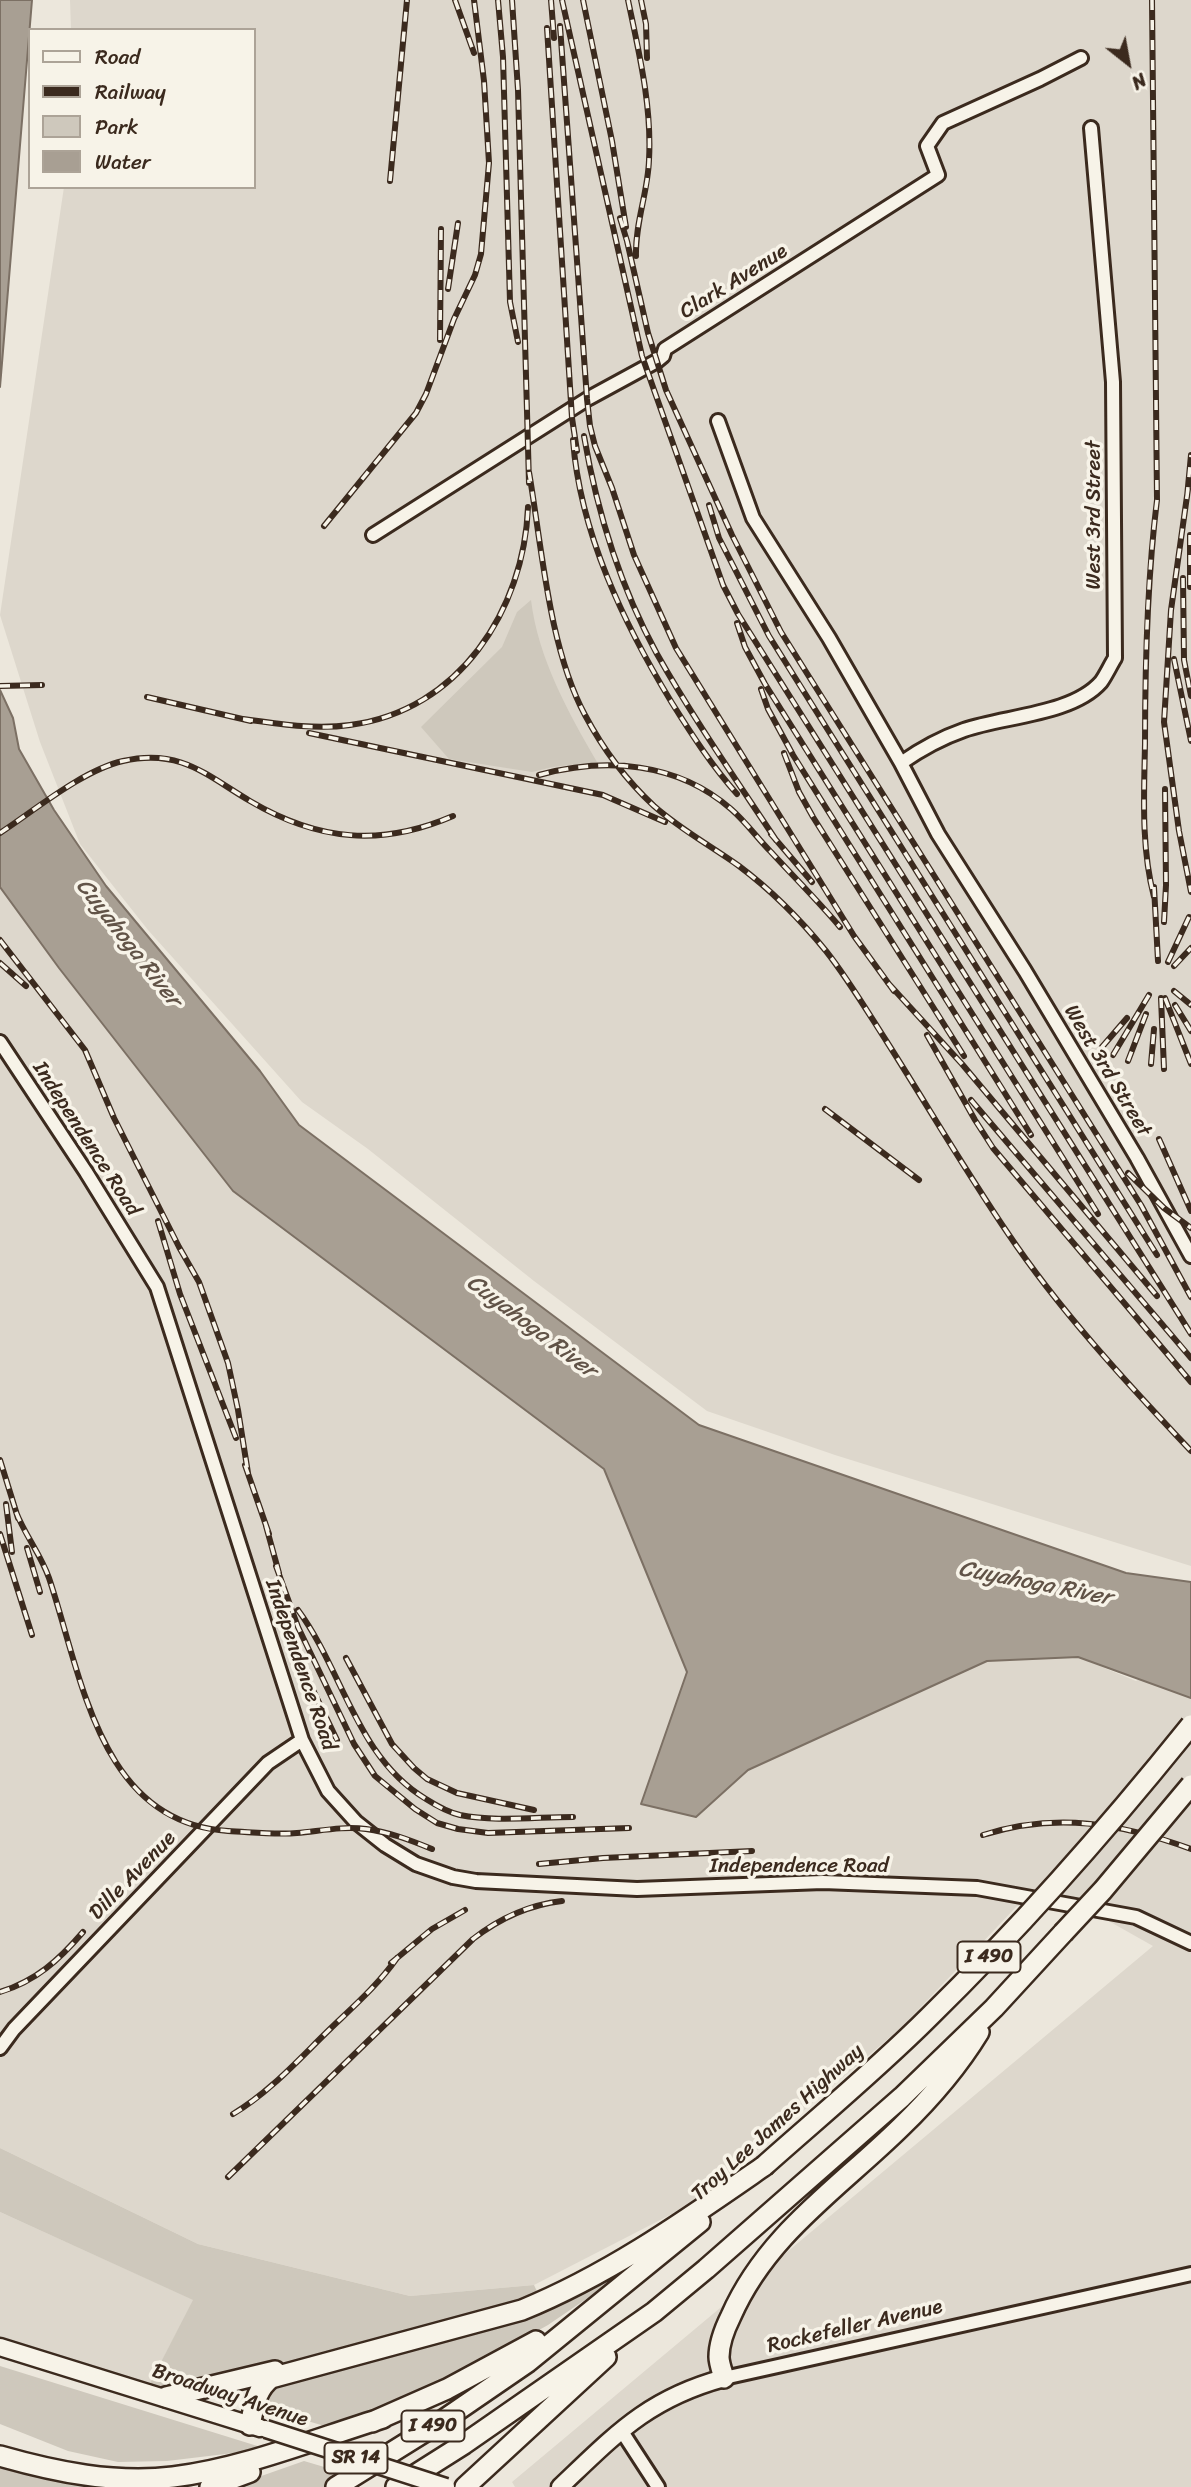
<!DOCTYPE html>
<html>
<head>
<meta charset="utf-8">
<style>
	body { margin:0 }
	#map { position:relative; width:1191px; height:2487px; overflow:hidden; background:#ece7dc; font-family:Sriracha,sans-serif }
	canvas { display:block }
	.legend { position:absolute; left:28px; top:28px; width:228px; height:161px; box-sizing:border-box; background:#f7f3e8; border:2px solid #aca397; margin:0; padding:9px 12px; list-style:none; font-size:21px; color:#3b2a1e }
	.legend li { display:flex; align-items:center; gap:14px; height:35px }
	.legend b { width:35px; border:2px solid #aca397 }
	.north { position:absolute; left:1093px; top:28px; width:70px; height:70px; -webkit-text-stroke:5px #f7f3e8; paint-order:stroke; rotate:149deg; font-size:19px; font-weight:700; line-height:28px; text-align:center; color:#3b2a1e }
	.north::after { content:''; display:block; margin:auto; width:24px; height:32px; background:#3b2a1e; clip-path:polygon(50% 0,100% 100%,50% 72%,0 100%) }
</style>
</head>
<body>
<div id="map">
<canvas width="1191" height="2487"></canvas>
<ul class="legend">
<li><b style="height:9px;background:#f7f3e8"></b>Road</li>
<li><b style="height:9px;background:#3b2a1e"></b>Railway</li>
<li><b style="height:19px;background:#cec8bc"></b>Park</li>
<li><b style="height:19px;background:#a89f93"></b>Water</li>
</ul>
<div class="north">N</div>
</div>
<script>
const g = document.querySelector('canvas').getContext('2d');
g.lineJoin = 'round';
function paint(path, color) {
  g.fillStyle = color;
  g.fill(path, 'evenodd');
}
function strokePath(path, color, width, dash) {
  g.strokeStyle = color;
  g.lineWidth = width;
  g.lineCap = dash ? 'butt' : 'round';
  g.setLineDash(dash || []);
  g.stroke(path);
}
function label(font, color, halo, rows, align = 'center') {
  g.font = font + ' Sriracha,sans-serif';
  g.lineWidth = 7;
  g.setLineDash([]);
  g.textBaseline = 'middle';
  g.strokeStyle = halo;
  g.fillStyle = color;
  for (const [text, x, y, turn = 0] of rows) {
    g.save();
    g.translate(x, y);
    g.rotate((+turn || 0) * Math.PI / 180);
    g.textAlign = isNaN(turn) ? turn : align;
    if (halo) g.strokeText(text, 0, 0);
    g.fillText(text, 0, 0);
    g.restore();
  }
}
const built = new Path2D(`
	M70 0H1191V1566L835 1455 707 1411 534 1281 368 1149 302 1102 148 930 80 844 40 742 0 615 64 187H254V30H71Z
	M0 887 59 968 233 1191 604 1469 687 1672 641 1803 696 1817 748 1770 987 1661 1078 1657 1136 1681 1191 1652V2487H515L512 2482 1153 1946 1098 1915 1017 1906 901 2028 697 2201 534 2285 410 2296 198 2244 0 2148Z
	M0 2212 194 2300 146 2391 0 2347Z`);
const green = new Path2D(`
	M531 600C538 658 568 712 597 762L553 767 532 772 449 759 421 727 502 647 517 612Z
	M0 2148 198 2244 410 2296 534 2285 542 2302 232 2383 146 2391 193 2300 0 2212Z
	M615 2274 617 2278 548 2325 449 2380 328 2427 263 2408 268 2386Z
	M0 2366 267 2449 167 2461 118 2462 68 2451 0 2424Z
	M304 2461 351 2475 330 2487H230Z
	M0 2463 155 2485 200 2483 191 2487H0Z`);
const water = new Path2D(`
	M0 0H32L0 387Z
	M0 690 13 718 19 749 54 810 106 886 260 1071 299 1125 699 1425 1126 1573 1191 1582V1698L1078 1657 987 1661 748 1770 696 1817 641 1804 687 1672 604 1469 233 1191 59 968 0 887Z`);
const minor = new Path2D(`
	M718 421 753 518 829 638 901 763 938 834 1025 971 1137 1158 1191 1256
	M373 535 589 398 657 361 663 356 665 349 938 175 927 146 943 123 1040 79 1081 58
	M901 763C921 749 941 738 964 730 1003 716 1072 715 1101 682 1106 675 1110 666 1115 658L1113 382 1091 128
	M0 1042 86 1172 157 1287 302 1740 328 1791 356 1822 385 1845 416 1864 453 1877 476 1881 637 1889 823 1882 977 1888 1136 1917 1191 1943
	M0 2048 14 2029 268 1763 302 1740
	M724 2378 1191 2274
	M621 2430 658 2487`);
const major = new Path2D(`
	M0 2347 260 2428
	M560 2487C615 2435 647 2399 724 2378`);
const highway = new Path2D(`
	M724 2378C722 2371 719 2363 719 2357 719 2343 725 2328 731 2316 767 2234 839 2188 901 2127 931 2098 957 2068 979 2032
	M166 2397 275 2371
	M372 2422 447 2389 536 2341
	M250 2425C254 2407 256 2389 271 2378L522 2310C610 2274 686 2220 764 2166
	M0 2456C56 2472 115 2484 173 2477 245 2468 315 2439 383 2418
	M210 2487 250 2472
	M336 2487 442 2421 528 2362 700 2222
	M396 2487 464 2444 654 2312 706 2269 902 2097 994 2008 1063 1933
	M465 2487 606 2357`);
const rail = new Path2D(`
	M455 0 474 53
	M498 0 503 57 510 302 518 342
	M512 0 518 90 529 483
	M551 0 554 38
	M562 0 642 356 723 585 738 614 1191 1334
	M583 0 612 141 626 227
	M628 0C639 53 652 106 649 160 648 192 635 223 636 256
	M641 0 646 24 647 58
	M1152 0 1157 500C1147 580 1145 662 1145 744 1144 795 1141 847 1154 897
	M560 26 587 399 590 426 595 446 612 488 634 555 676 648 854 936 894 991
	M547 28 572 418 577 451
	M390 181 407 0
	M620 218 627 241 648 333 666 390 732 535 781 632 1141 1205 1191 1297
	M448 289 458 223
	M440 340 441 229
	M584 436C597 512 620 586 657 654 693 718 735 778 776 840
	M573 440C580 533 624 624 672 703 692 735 712 766 737 794
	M529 472C542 548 549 648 585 715 603 749 626 780 654 806 680 829 711 846 739 866 771 890 800 919 826 951 848 979 867 1011 887 1042 927 1105 965 1170 1007 1232 1060 1311 1126 1382 1191 1451
	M1188 489 1171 610 1164 722 1179 831 1191 892
	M1187 497 1191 455
	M709 505 719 538 769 636 1157 1255
	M324 526 416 413 426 394 454 319 475 275 481 254 489 163 484 81 474 0
	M1190 535V587
	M1183 578 1184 660 1191 696
	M737 623 745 647 765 684 1098 1214
	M1174 659 1191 741
	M0 686 42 685
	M761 689 768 709 793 755 1031 1135
	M147 697 251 721
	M243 719C279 724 315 730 350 725 459 711 524 610 528 507
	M309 733 603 795 665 822
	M784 753 799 792 813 817 964 1056
	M539 775C606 757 677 762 731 809 746 822 757 838 771 852 794 877 818 901 840 927
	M0 833C35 810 83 770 123 761 180 748 206 775 250 801 318 841 381 847 453 816
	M771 834 812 882
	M1154 887 1158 961
	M1164 922 1166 885 1165 789
	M0 940 85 1050 114 1118 179 1247 199 1282 228 1363 238 1410 248 1473
	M1168 962 1189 917
	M0 963 26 986
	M1174 966 1191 948
	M888 983 962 1064 1157 1296
	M1174 991 1191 1005
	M1161 998 1164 1069
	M1165 998 1191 1064
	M1175 1005 1191 1031
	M927 1035 975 1120 993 1148 1191 1382
	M1102 1047 1127 1018
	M1113 1055 1149 995
	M1128 1061 1146 1014
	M1151 1064 1154 1029
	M971 1100 1191 1358
	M825 1109 919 1180
	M1159 1139 1191 1211
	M1128 1173 1164 1208 1191 1228
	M158 1221 180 1294 236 1438
	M0 1460 18 1518
	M245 1465 269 1534
	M6 1504 12 1552
	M16 1512C25 1535 41 1555 49 1578 82 1676 99 1823 228 1831 251 1832 275 1835 297 1833 320 1831 343 1826 366 1829 389 1832 410 1840 432 1849
	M266 1526 279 1573
	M0 1534 32 1635
	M27 1548 40 1592
	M276 1566 298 1627 354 1744 375 1776 415 1809 437 1823 458 1829 488 1833 629 1828
	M298 1610C343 1671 357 1758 426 1799 437 1806 447 1812 460 1815 494 1822 537 1817 573 1817
	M291 1644 337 1740
	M346 1658 392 1744 414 1768 427 1779 457 1793 534 1810
	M983 1835C1056 1812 1120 1823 1191 1849
	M539 1864 603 1858 752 1851
	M391 1963 432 1929 465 1910
	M0 1992C36 1981 59 1960 83 1932
	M233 2114C270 2092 299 2059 330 2029 354 2006 378 1985 397 1958
	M228 2177 473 1939C500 1918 528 1905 562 1901`);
const majorBridge = new Path2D(`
	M266 2429 446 2487`);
const highwayBridge = new Path2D(`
	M1063 1933 1103 1890 1191 1785
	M764 2166C819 2117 877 2069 929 2017 1023 1925 1109 1827 1191 1725`);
const shields = [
	[989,1957,63],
	[433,2426,63],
	[356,2458,63]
];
const shieldNames = [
	["I 490",989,1957],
	["I 490",433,2426],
	["SR 14",356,2458]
];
const streetNames = [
	["Clark Avenue",734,282,-32],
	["West 3rd Street",1095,515,-90],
	["West 3rd Street",1107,1071,59],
	["Independence Road",86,1139,57],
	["Independence Road",300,1665,71],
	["Independence Road",799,1867],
	["Dille Avenue",133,1876,-46],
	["Troy Lee James Highway",778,2123,-42],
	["Rockefeller Avenue",855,2327,-13],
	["Broadway Avenue",230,2396,18]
];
const waterNames = [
	["Cuyahoga River",128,943,52],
	["Cuyahoga River",531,1327,37],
	["Cuyahoga River",1035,1584,11]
];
paint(built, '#ddd7cc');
paint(green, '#cec8bc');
paint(water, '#a89f93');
strokePath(water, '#7c7064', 2);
strokePath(minor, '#3b2a1e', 18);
strokePath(major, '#3b2a1e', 21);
strokePath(highway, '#3b2a1e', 24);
strokePath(minor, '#f7f3e8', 12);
strokePath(major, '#f7f3e8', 16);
strokePath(highway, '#f7f3e8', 19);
strokePath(rail, '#3b2a1e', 6);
strokePath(rail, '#f7f3e8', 3.5, [10]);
strokePath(majorBridge, '#3b2a1e', 21, []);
strokePath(highwayBridge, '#3b2a1e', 24, []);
strokePath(majorBridge, '#f7f3e8', 16);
strokePath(highwayBridge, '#f7f3e8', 19);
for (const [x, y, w] of shields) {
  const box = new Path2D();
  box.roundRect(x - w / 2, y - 15.5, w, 31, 5);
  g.fillStyle = '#f7f3e8';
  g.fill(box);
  strokePath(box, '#3b2a1e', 2);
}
label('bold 19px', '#3b2a1e', null, shieldNames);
label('21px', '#3b2a1e', '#f7f3e8', streetNames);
label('italic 23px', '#615347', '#f7f3e8', waterNames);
</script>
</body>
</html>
